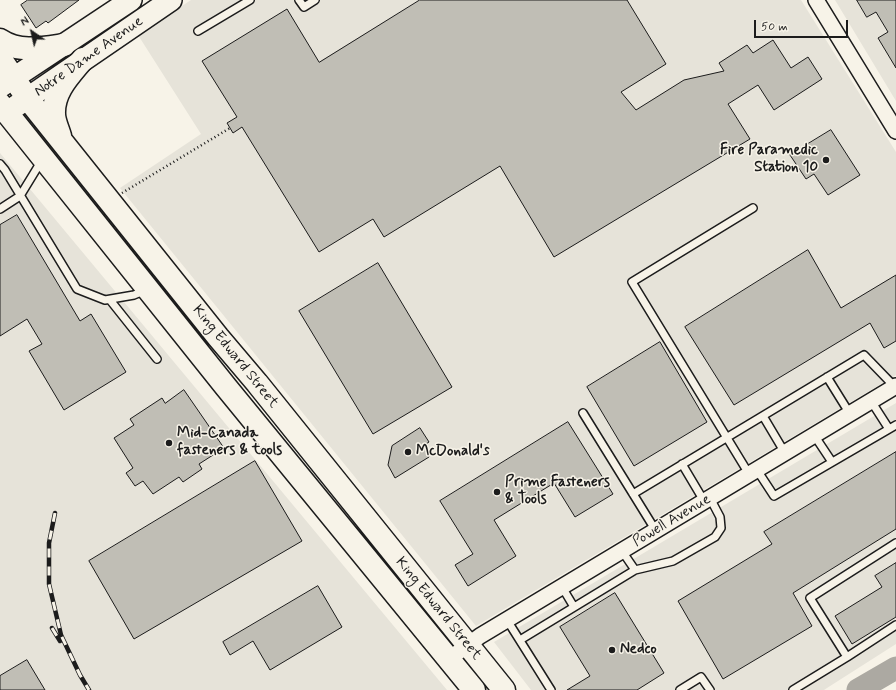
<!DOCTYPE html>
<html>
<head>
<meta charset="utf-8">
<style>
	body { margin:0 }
	#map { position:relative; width:896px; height:690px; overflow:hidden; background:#f7f3e8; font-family:Mynerve,sans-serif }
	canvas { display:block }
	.north { position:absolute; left:12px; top:12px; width:40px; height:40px; -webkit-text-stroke:3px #f7f3e8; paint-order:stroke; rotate:326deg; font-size:11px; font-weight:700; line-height:16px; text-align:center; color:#1c1c1c }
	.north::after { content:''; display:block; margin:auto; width:14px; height:18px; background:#1c1c1c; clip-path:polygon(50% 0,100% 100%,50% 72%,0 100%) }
	.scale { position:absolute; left:754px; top:20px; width:94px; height:18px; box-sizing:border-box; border:2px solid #1c1c1c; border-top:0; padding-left:5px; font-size:12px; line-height:14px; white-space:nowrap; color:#1c1c1c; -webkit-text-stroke:3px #f7f3e8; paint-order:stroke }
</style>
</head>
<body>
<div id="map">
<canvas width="896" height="690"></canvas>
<div class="north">N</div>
<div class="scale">50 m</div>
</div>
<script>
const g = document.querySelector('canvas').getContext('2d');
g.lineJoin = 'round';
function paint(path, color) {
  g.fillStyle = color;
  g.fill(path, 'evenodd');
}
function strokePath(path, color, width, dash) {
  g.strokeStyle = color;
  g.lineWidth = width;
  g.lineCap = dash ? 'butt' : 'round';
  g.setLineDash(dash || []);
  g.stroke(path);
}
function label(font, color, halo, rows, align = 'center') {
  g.font = font + ' Mynerve,sans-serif';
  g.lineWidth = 3;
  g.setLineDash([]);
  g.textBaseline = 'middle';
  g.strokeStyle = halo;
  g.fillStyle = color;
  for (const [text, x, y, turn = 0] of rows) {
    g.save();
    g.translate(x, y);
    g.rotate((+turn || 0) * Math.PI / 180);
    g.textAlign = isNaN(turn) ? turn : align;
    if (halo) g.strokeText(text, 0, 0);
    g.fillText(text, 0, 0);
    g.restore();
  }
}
const built = new Path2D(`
	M191 0H801L896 152V375L476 626 120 188 201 134 138 35Z
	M835 0H896V101Z
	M0 153 447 690H0Z
	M896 403V644L827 688 824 690H531L494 642Z`);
const river = new Path2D(`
	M858 690 896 668`);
const building = new Path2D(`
	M28 0H79L48 23 46 21 36 28 21 5Z
	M420 0H627L666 64 621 92 636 110 684 80 724 71 719 63 747 45 753 53 773 40 791 68 808 57 822 79 774 110 758 85 728 104 750 139 554 257 500 166 384 237 373 219 319 252 242 127 233 133 227 123 237 117 202 61 287 9 319 62Z
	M857 0H896V68L878 38 888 32 876 12 867 17Z
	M831 130 860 175 828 195 814 174 806 179 790 155Z
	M17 215 80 321 91 314 126 372 64 410 29 351 42 344 27 319 0 336V225Z
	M808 250 841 308 896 275V341L884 348 870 323 734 405 685 327Z
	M378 263 452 387 373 434 299 311Z
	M660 342 707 422 634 466 587 387Z
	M184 390 224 448 199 464 202 469 183 482 179 477 153 494 143 481 135 486 126 473 133 468 114 438 134 425 130 419 162 398 165 403Z
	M568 422 613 494 575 517 554 483 494 520 516 556 468 586 455 565 473 554 440 501Z
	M420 428 429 442 423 446 429 457 395 478 388 465 392 446Z
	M896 452V529L793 593 812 626 723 679 678 601 772 544 764 532Z
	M255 461 302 541 134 639 89 561Z
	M896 563V617L852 644 835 616 882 587 875 576Z
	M318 586 342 627 270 670 253 641 230 655 223 642Z
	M615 593 664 673 637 690H567L590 676 560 627Z
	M27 660 45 690H0V676Z`);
const path = new Path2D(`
	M122 193 230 128`);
const service = new Path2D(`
	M299 0 304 7 315 0
	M198 31 250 0
	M0 164 5 170 77 289 105 300 134 295 146 290
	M0 209 20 196 42 160
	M110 300 157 359
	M827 377 850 414
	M871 401 889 429
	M583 413 656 531
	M763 416 785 453
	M814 435 832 462
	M682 464 704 501
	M757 470 774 496 896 425
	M749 474 632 282 753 208
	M633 494 864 355 895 387
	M635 570 673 561 715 537 721 528 720 517 710 498
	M562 587 574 607
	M507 620 551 690
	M520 640 635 570 622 551
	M847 657 896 625
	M680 690 701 677 710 690
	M793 690 847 657 810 598 896 543`);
const minor = new Path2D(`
	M816 0 896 131
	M449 659 480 636 896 386`);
const secondary = new Path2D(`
	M0 87 131 0
	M6 113 171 0`);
const primary = new Path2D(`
	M0 40C19 53 43 48 64 45
	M0 58 28 99 218 337 257 383 504 690
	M0 104 226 387 474 690
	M60 136C58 129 54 121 54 114 53 91 70 75 83 59`);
const rail = new Path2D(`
	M55 513 49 543V584L61 635 80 675 89 690
	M52 628 60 641`);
const markers = [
	[826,160,4,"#1c1c1c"],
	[169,443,4,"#1c1c1c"],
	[408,452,4,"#1c1c1c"],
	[497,492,4,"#1c1c1c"],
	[612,650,4,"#1c1c1c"]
];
const streetNames = [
	["Notre Dame Avenue",89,57,-35],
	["King Edward Street",235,357,51],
	["Powell Avenue",672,521,-31],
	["King Edward Street",438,609,51]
];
const poiNames = [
	["Fire Paramedic",818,151,"right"],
	["Station 10",818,168,"right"],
	["Mid-Canada",177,434],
	["fasteners & tools",177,451],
	["McDonald's",416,452],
	["Prime Fasteners",505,483],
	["& Tools",505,500],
	["Nedco",620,650]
];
paint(built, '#e6e3d9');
strokePath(river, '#aca9a2', 23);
paint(building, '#c0beb5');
strokePath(building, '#1c1c1c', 1);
strokePath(service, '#1c1c1c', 10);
strokePath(minor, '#1c1c1c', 18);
strokePath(secondary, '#1c1c1c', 24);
strokePath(primary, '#1c1c1c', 25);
strokePath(path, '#1c1c1c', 2.5, [1, 3]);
strokePath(service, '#f7f3e8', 7);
strokePath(minor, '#f7f3e8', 15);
strokePath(secondary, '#f7f3e8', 21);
strokePath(primary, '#f7f3e8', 22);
strokePath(rail, '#1c1c1c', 4.5);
strokePath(rail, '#f7f3e8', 3, [9]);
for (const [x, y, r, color] of markers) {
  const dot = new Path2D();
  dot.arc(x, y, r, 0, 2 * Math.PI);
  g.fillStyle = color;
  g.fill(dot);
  strokePath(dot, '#f7f3e8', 1.5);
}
label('15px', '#1c1c1c', '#f7f3e8', streetNames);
label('bold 15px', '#1c1c1c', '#f7f3e8', poiNames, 'left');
</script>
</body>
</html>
